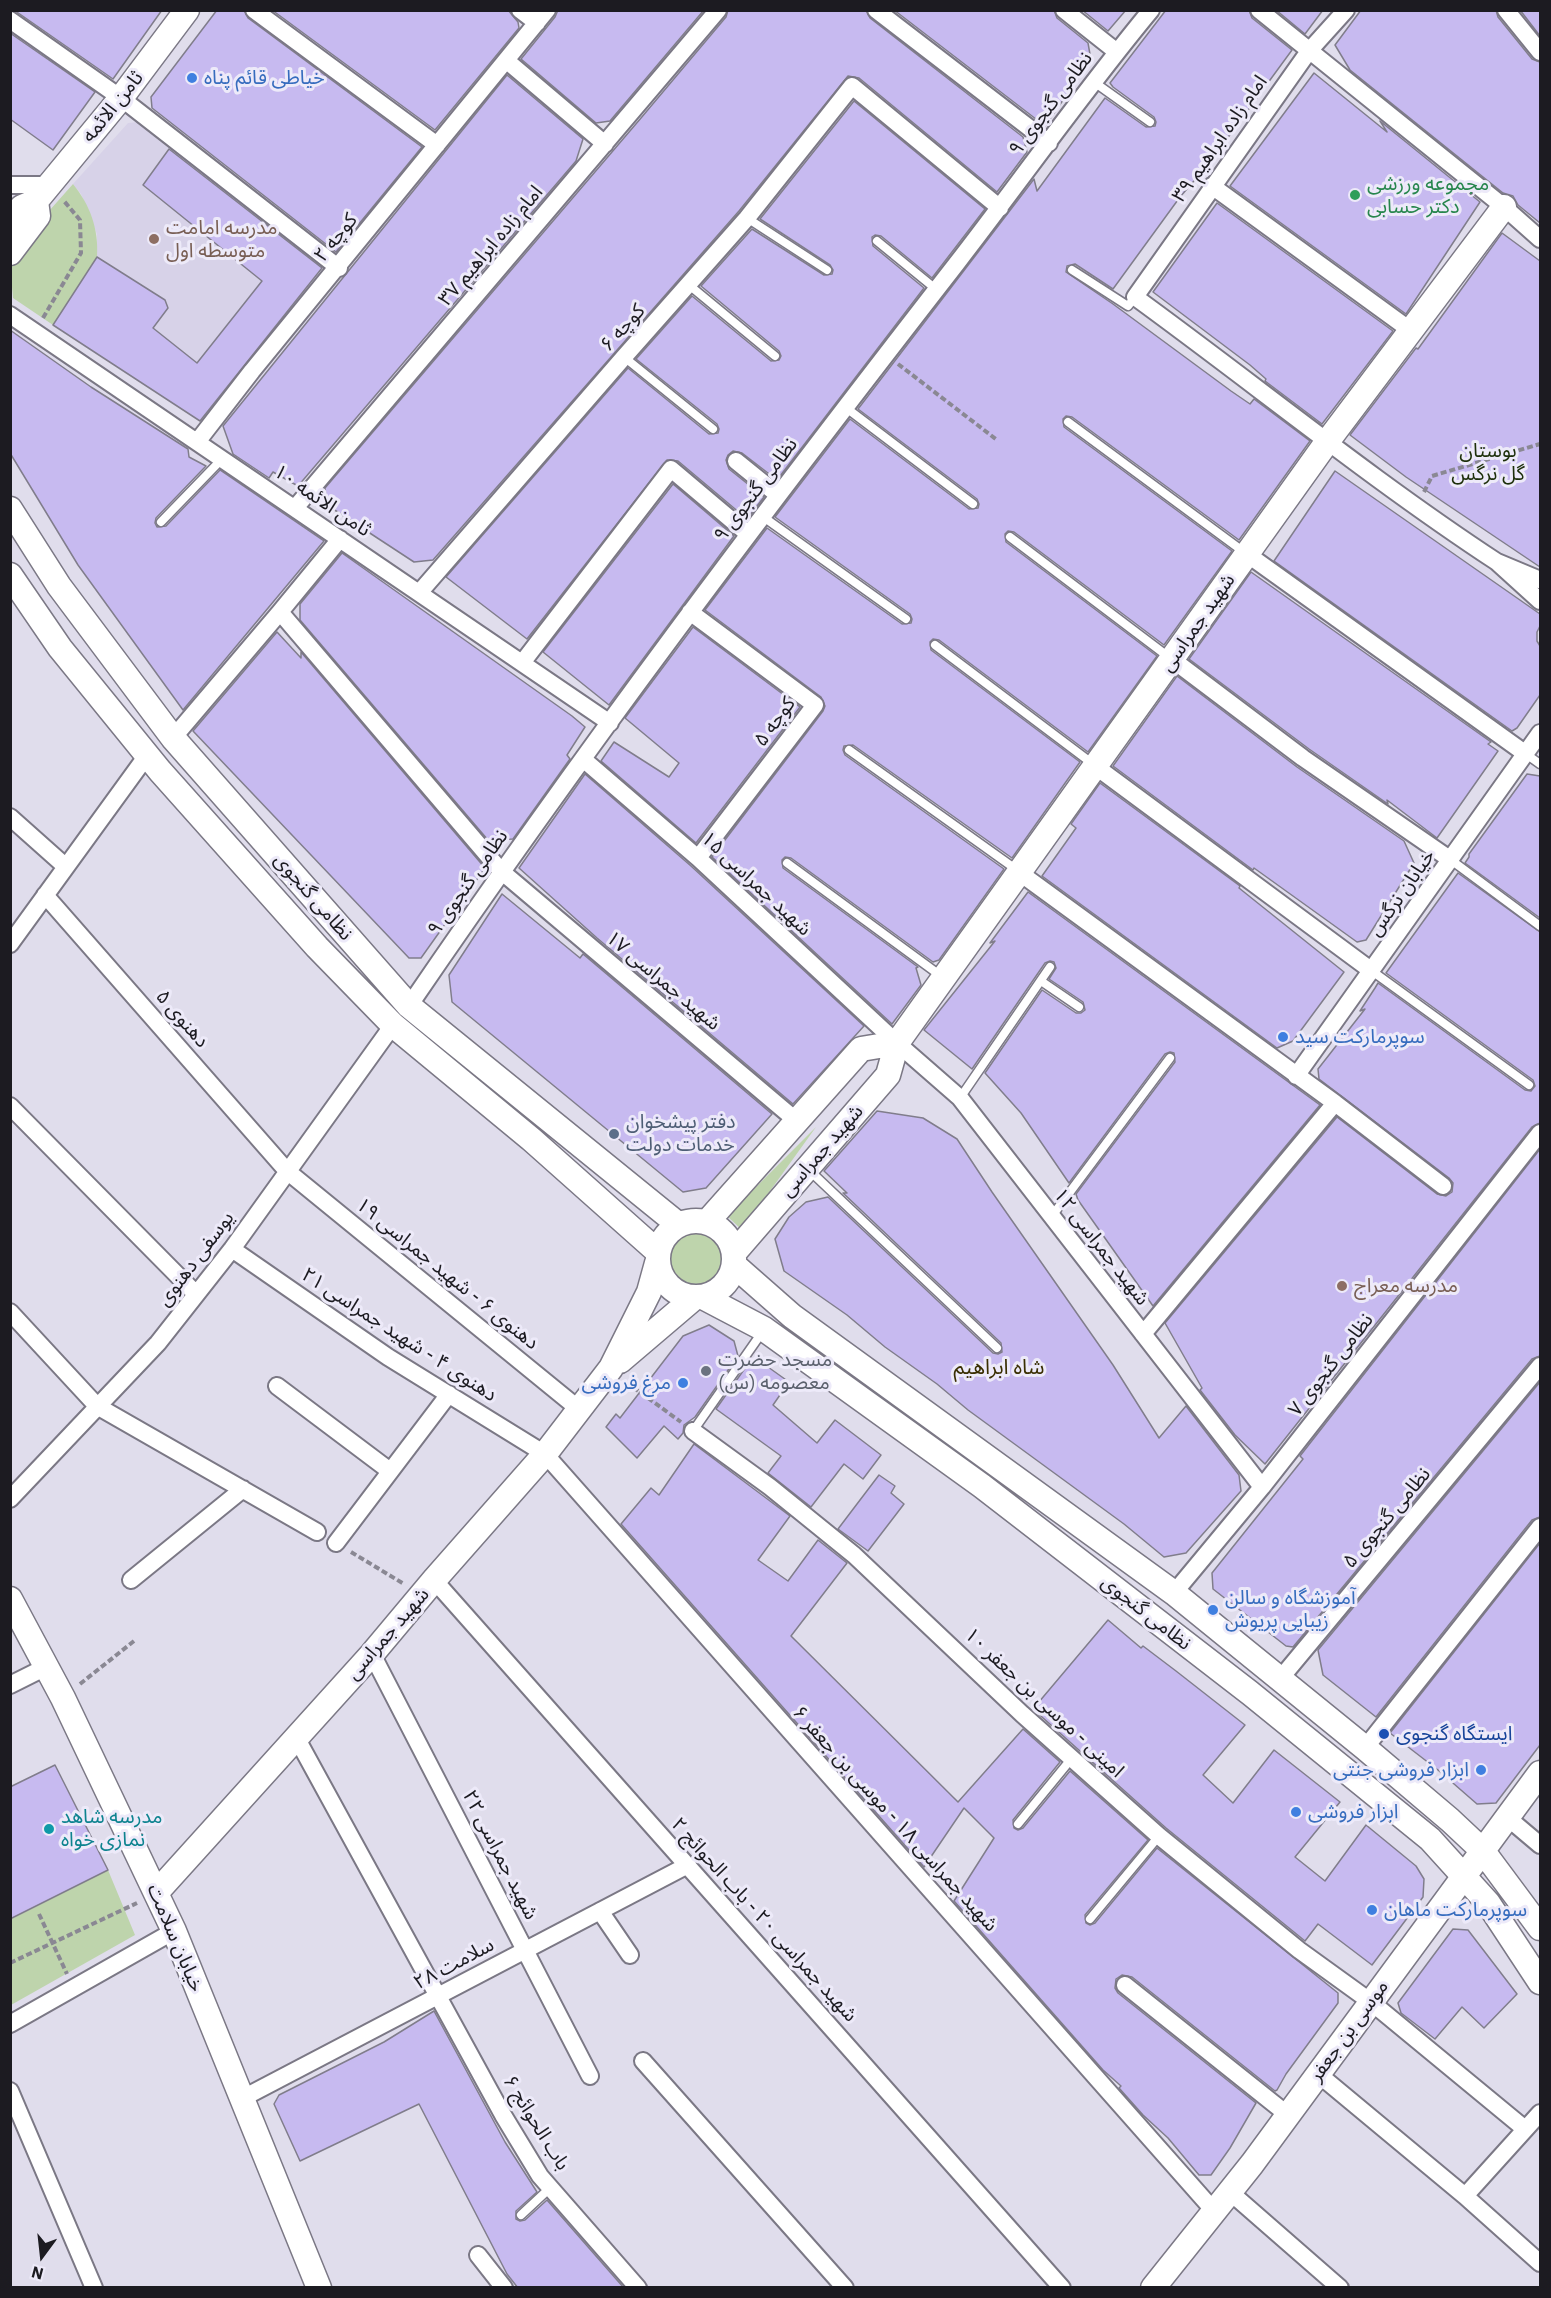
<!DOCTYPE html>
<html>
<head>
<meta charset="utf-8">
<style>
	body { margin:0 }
	#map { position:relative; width:1551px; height:2298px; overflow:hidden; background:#e0ddec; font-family:"IBM Plex Sans",sans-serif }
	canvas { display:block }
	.frame { position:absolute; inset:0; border:12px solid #1c1b21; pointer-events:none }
	.north { position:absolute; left:12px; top:2226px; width:60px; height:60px; -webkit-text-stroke:4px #edeaf9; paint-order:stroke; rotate:195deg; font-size:16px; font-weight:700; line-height:24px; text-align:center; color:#1c1b21 }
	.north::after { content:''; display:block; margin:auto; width:21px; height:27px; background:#1c1b21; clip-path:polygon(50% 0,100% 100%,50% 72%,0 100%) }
</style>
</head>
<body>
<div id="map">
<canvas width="1551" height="2298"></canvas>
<div class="frame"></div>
<div class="north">N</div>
</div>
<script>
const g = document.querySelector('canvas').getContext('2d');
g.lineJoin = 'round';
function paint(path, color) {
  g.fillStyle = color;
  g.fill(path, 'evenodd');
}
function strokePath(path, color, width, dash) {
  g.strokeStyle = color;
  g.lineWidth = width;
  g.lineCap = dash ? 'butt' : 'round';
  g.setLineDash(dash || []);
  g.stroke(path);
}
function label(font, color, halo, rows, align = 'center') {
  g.font = font + ' "IBM Plex Sans","Noto Sans Arabic",sans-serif';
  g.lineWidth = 6;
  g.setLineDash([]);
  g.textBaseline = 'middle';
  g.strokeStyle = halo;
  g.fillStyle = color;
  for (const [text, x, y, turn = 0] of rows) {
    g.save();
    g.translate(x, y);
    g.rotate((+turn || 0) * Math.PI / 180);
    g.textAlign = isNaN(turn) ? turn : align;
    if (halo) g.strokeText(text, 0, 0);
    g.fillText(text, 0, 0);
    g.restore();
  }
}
const built = new Path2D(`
	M139 122 170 147 143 185 262 281 197 363 153 328 168 308 164 300 97 257V234L81 194 73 184 128 123Z`);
const green = new Path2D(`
	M73 184C90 205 99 229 97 257L53 325 13 298 10 266 46 221 49 211Z
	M816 1127 742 1230 727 1216Z
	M666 1259a30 30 0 1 1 60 0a30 30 0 1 1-60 0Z
	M108 1870 135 1935 11 2005V1919Z`);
const building = new Path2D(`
	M14 10H162L113 79Z
	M217 10H244L248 18 422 147 336 252 152 108 151 97Z
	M272 10H508L518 22 519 28 435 130Z
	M558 10H704L610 121 596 123 521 59 555 17Z
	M728 10H866L870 18 1023 137 1027 152 997 192 859 78 848 76 739 211 433 560 414 562 327 505 325 488 641 118 726 17Z
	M894 10H1054L1057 18 1088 43 1091 60 1045 126Z
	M1082 10H1126L1108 31Z
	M1166 10H1249L1252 18 1292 50 1207 166 1180 197 1113 289 1075 264 1067 266 1066 272 1113 304 1231 391 1250 404 1254 399 1310 441 1239 540 1072 417 1066 416 1063 419 1064 427 1232 551 1164 645 1014 532 1008 531 1005 534 1006 542 1157 656 1088 752 939 640 933 639 930 642 931 650 1080 762 1012 858 853 745 844 746 843 750 845 755 1004 869 939 960 933 962 791 858 785 857 782 860 783 868 918 967 916 968 921 985 892 1024 712 857 823 711 825 706 821 697 705 610 767 528 902 624 911 623 912 619 910 614 775 517 850 419 969 509 978 508 979 504 977 499 858 409 1034 179 1037 191 1105 98 1146 127 1155 126 1156 122 1154 117 1113 87 1110 83Z
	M1276 10H1323L1305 34Z
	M1361 10H1496L1498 17 1532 59 1540 62V223L1518 205 1513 196 1503 193 1350 70 1335 45Z
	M1520 10H1540V36Z
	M10 33 95 92 53 150 10 119Z
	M1314 73 1387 132 1380 121 1480 202 1406 314 1230 186Z
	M507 75 583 139 576 161 298 486 273 472 269 478 233 454 223 426Z
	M854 101 985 209 932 278 881 236 875 235 872 237 873 246 924 288 777 480 742 453 733 451 728 455 726 460 729 469 764 497 747 519 678 461 667 460 527 639 446 577 628 368 709 434 718 433 719 429 717 424 636 359 692 296 771 361 779 360 781 356 779 351 701 286 752 229 824 275 832 274 833 270 830 265 760 219Z
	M169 149 322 268 200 421 53 325 97 257 165 300 168 308 153 328 197 363 262 281 143 185Z
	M1217 203 1393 331 1322 424 1265 381 1266 379 1250 365 1153 292Z
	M1502 233 1540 261V567L1406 477 1350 435 1416 348 1418 349Z
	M10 330 91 387 188 449 189 457 206 466 156 518 155 523 157 527 166 526 220 470 324 541 183 710 78 565 10 453Z
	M1335 471 1540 614V626L1537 632V641L1540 646V695L1517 728 1512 731 1274 561Z
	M673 484 734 536 609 705 543 652Z
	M342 553 572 716 585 727 567 755 570 759 513 839 488 840 300 620V604Z
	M1251 572 1491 742 1488 744 1498 751 1437 838 1387 800 1388 804 1309 749 1189 659Z
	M693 627 800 707 696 843 601 761 614 742 669 777 679 763 625 718Z
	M277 632 301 658V652L485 868 421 958H409L193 731Z
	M1177 676 1297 767 1404 841 1414 863 1366 940 1357 942 1254 868 1253 870 1113 766Z
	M585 774 691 866 864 1026 793 1104 597 938 519 868Z
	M1527 774 1540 776V918L1465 863 1469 857V854Z
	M1100 783 1240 886 1239 888 1344 972 1293 1041 1277 1048 1042 876 1076 828 1071 824Z
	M1458 873 1540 932V1123L1532 1127 1265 1464 1235 1435 1200 1390 1202 1388 1165 1323 1337 1117 1437 1194 1446 1196 1452 1192 1453 1183 1449 1178 1319 1079 1318 1069 1365 1009 1360 1011 1375 988 1378 983 1525 1090 1531 1091 1535 1086 1533 1080 1386 973Z
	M1028 892 1320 1105 1153 1306 1078 1200 1076 1194 1175 1062 1174 1053 1170 1052 1165 1054 1069 1183 1021 1113 985 1073 1042 990 1076 1013H1081L1085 1010 1083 1002 1049 979 1056 968 1054 962 1050 961 1045 963 972 1069 924 1030 995 941 990 943Z
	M502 894 580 958 583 954 772 1114 706 1188 683 1192 452 1002 449 975Z
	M877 1111 923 1118 957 1139 992 1192 1113 1365 1159 1438 1186 1406 1239 1475 1241 1491 1186 1553 1164 1557 1124 1524 968 1410 937 1384 885 1347 847 1315 784 1271 775 1239 789 1217 806 1202 828 1197 993 1353 998 1354 1002 1352 1001 1343 843 1193H847L824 1171Z
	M1540 1149V1356L1532 1359 1293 1647 1286 1646 1213 1589 1212 1573 1303 1459 1300 1456Z
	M709 1325 734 1341 738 1356 695 1417 684 1425 683 1433 678 1439 664 1426 637 1458 606 1427 616 1414 620 1418 683 1336Z
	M761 1362 789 1382 773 1405 817 1443 835 1420 881 1455 863 1479 844 1464 811 1507 768 1473 781 1456 716 1409 748 1364Z
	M1540 1382V1517L1532 1520 1376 1717 1323 1675 1318 1650Z
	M694 1444 790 1516 758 1560 788 1581 818 1540 847 1563 791 1636 958 1802 1023 1729 1060 1762 1013 1820 1014 1828 1018 1830 1023 1828 1070 1771 1148 1840 1085 1915 1086 1923 1090 1925 1095 1923 1157 1848 1338 1993V2003L1286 2074 1277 2090 1275 2091 1132 1977 1122 1975 1116 1979 1115 1988 1118 1993 1256 2103 1230 2148 1211 2175H1199L1168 2138 1143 2115 1119 2088 1121 2086 1103 2070 954 1901 994 1838 964 1808 924 1867 621 1524 651 1488 659 1495Z
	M879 1475 895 1486 891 1493 904 1504 868 1551 838 1529Z
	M1540 1543V1745L1496 1803 1477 1804 1438 1770 1390 1733Z
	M1108 1620 1141 1648 1143 1646 1176 1671 1245 1725 1203 1775 1233 1803 1274 1750 1340 1802 1295 1857 1325 1881 1366 1825 1416 1866 1424 1879 1423 1897 1372 1965 1318 1924 1305 1941 1166 1828 1033 1709Z
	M55 1765 108 1870 10 1919V1787Z
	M1453 1929 1468 1930 1517 1994 1484 2028 1462 2007 1435 2039 1401 2013 1398 2003Z
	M434 2011 505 2142 537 2192 516 2211V2219L520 2221 525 2220 547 2200 624 2288H518L507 2274 419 2104 300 2161 274 2104 279 2095 384 2042Z`);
const path = new Path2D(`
	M43 318 81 253 80 220 64 201
	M898 364 997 440
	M1424 492 1432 476 1540 444
	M626 1382 681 1422
	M351 1552 404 1584
	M80 1684 134 1641
	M39 1914 67 1974
	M10 1963 137 1903`);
const lane = new Path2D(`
	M1094 82 1150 122
	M747 218 827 270
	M877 241 937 290
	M1072 270 1128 306 1135 297
	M689 285 775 356
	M624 357 713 429
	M845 407 973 504
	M1068 422 1244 552
	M762 516 906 619
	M161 522 222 459
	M1010 537 1170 658
	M935 645 1093 764
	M849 750 1017 870
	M1526 754 1540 764
	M1451 860 1540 926
	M787 863 941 976
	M1372 971 1529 1085
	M1041 981 1079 1007
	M960 1098 1050 967
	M810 1171 997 1348
	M1052 1216 1170 1058
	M693 1431 763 1331
	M1018 1824 1072 1758
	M1090 1919 1159 1836
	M521 2215 550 2188`);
const street = new Path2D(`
	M254 10 437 145
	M520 10 537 23
	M876 10 1049 143
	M1064 10 1117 52
	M1259 10 1504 207 1540 239
	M1346 10 1309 51 1135 297C1256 385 1372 480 1497 562
	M1506 10 1540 52
	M10 20 121 98 339 268
	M507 61 605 144
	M10 185H49
	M1212 186 1410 330
	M10 315 610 723
	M197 442 252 371 547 10
	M736 461 778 495
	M295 508 718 10
	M1247 554 1526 754
	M1540 580 1497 562 1540 601
	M419 593 624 357 747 218 852 86 1000 208
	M280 612 501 871 798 1122
	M690 612 815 705 698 858
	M1173 660 1303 758 1451 860
	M522 663 671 469 748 534
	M173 738 280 612 340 539
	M583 759 698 858 897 1043 960 1098 1262 1487
	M1095 766 1372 971
	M10 817 65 866
	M1020 873 1335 1103 1443 1186
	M45 895 287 1171 580 1410
	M10 944 148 754
	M409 1006C582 752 768 506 957 263 1022 179 1083 92 1151 10
	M1296 1076 1540 733
	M10 1106 196 1294
	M232 1249 388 1357 545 1454 1215 2212
	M10 1312 97 1406 317 1532
	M1143 1334 1335 1103
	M277 1386 390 1471
	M693 1431 770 1487 854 1555 1022 1714 1159 1836 1299 1950 1371 2002 1525 2129
	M10 1499 158 1343 232 1249 393 1025
	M336 1543 449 1394
	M131 1580 243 1489
	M434 1580 1062 2288
	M1174 1593 1262 1487 1540 1133
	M372 1654 590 2076
	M1280 1679 1540 1366
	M10 1685 46 1667
	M296 1737 503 2115 540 2176 638 2288
	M1365 1748 1540 1527
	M1508 1818 1540 1845
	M600 1911 630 1955
	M1125 1985 1288 2115
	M10 2024 174 1931
	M643 2061 845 2288
	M1317 2073 1465 2196 1540 2263
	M10 2091 94 2288
	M241 2099 688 1865
	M1230 2192 1340 2288
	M1465 2196 1540 2113
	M478 2255 504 2288`);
const secondary = new Path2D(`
	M10 220 22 207 36 201 121 98 187 10
	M10 253 38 216 36 201
	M10 509 59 586 173 738 409 1006 679 1225
	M10 575 60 648 160 771 317 947 393 1025 531 1139 658 1252
	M658 1259a38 38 0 1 1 76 0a38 38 0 1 1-76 0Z
	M707 1222 861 1049 897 1043
	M734 1253 888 1075 897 1043 1327 442 1504 207
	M734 1265 792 1316 1174 1593 1365 1748 1450 1820 1482 1850 1540 1928
	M703 1297 764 1329 982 1486 1250 1693 1430 1839 1488 1903 1540 1982
	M620 1361 694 1298
	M10 1599 63 1698 174 1931 319 2288
	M156 1893 372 1654 434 1580 545 1454 611 1368 649 1292 657 1263
	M1153 2288 1252 2164 1540 1773`);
const markers = [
	[192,78,6,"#3f7fe0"],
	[1355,195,6,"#2e9e5b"],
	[154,239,6,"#8d6e63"],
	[1283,1037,6,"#3f7fe0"],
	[614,1134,6,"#5c6f8a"],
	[1342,1286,6,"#8d6e63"],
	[706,1371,6,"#6b7280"],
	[683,1383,6,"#3f7fe0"],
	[1213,1610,6,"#3f7fe0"],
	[1384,1734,6,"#1a4fb4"],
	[1481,1770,6,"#3f7fe0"],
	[1296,1812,6,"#3f7fe0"],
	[49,1829,6,"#0f9aa8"],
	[1372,1910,6,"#3f7fe0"]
];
const shopNames = [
	["خیاطی قائم پناه",204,78],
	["سوپرمارکت سید",1295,1037],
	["مرغ فروشی",671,1383,"right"],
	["آموزشگاه و سالن",1225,1598],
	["زیبایی پریوش",1225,1621],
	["ابزار فروشی جنتی",1469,1770,"right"],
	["ابزار فروشی",1308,1812],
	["سوپرمارکت ماهان",1384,1910]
];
const streetNames = [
	["نظامی گنجوی ۹",1051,104,-53],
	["ثامن الائمه",113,107,-51],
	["امام زاده ابراهیم ۳۹",1220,139,-55],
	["کوچه ۲",336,238,-51],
	["امام زاده ابراهیم ۳۷",491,246,-50],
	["کوچه ۶",623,328,-48],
	["نظامی گنجوی ۹",756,490,-53],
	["ثامن الائمه ۱۰",322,501,34],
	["شهید جمراسی",1198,623,-55],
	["کوچه ۵",775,722,-54],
	["نظامی گنجوی ۹",468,883,-55],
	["شهید جمراسی ۱۵",756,884,43],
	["خیابان نرگس",1402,893,-55],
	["نظامی گنجوی",313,897,49],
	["شهید جمراسی ۱۷",663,981,40],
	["دهنوی ۵",182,1019,49],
	["شهید جمراسی",822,1151,-49],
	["شهید جمراسی ۱۲",1101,1247,52],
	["یوسفی دهنوی",196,1259,-53],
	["دهنوی ۶ - شهید جمراسی ۱۹",447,1274,39],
	["دهنوی ۴ - شهید جمراسی ۲۱",399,1335,33],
	["نظامی گنجوی ۷",1331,1365,-52],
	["نظامی گنجوی ۵",1387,1518,-50],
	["نظامی گنجوی",1146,1613,38],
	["شهید جمراسی",388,1634,-49],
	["امینی - موسی بن جعفر ۱۰",1044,1703,43],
	["شهید جمراسی ۱۸ - موسی بن جعفر ۶",895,1819,48],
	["شهید جمراسی ۲۲",500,1855,63],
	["شهید جمراسی ۲۰ - باب الحوائج ۲",764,1920,48],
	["خیابان سلامت",175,1938,67],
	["سلامت ۲۸",454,1964,-28],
	["موسی بن جعفر",1349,2031,-54],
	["باب الحوائج ۶",536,2123,58]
];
const leisureNames = [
	["مجموعه ورزشی",1367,184],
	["دکتر حسابی",1367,207]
];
const educationNames = [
	["مدرسه امامت",166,228],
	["متوسطه اول",166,251],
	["مدرسه معراج",1354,1286]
];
const parkNames = [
	["بوستان",1488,451],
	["گل نرگس",1488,474]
];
const serviceNames = [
	["دفتر پیشخوان",626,1122],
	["خدمات دولت",626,1145]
];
const worshipNames = [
	["مسجد حضرت",718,1360],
	["معصومه (س)",718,1383]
];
const transitNames = [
	["ایستگاه گنجوی",1396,1734]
];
const cultureNames = [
	["مدرسه شاهد",61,1817],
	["نمازی خواه",61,1840]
];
const neighbourhoodNames = [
	["شاه ابراهیم",999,1368]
];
paint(built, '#d7d2e8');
paint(green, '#bed4ac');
paint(building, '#c7baf0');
strokePath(building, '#807d8b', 1.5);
strokePath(lane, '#7b7885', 11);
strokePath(street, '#7b7885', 20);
strokePath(secondary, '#7b7885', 27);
strokePath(path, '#8a8893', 4, [6, 3]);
strokePath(lane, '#fff', 8);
strokePath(street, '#fff', 16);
strokePath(secondary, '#fff', 24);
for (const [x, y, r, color] of markers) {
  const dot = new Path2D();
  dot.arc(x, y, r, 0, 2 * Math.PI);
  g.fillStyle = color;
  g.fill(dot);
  strokePath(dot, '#edeaf9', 2);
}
label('20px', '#366cbe', '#edeaf9', shopNames, 'left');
label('20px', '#1c1b21', '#edeaf9', streetNames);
label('20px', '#27864d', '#edeaf9', leisureNames, 'left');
label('20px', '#785e54', '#edeaf9', educationNames, 'left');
label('20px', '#1d2f0a', '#edeaf9', parkNames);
label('20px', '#4e5e75', '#edeaf9', serviceNames, 'left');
label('20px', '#5b616d', '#edeaf9', worshipNames, 'left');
label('20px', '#164399', '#edeaf9', transitNames, 'left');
label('20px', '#0d838f', '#edeaf9', cultureNames, 'left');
label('21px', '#3a2f03', '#edeaf9', neighbourhoodNames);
</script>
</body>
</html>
